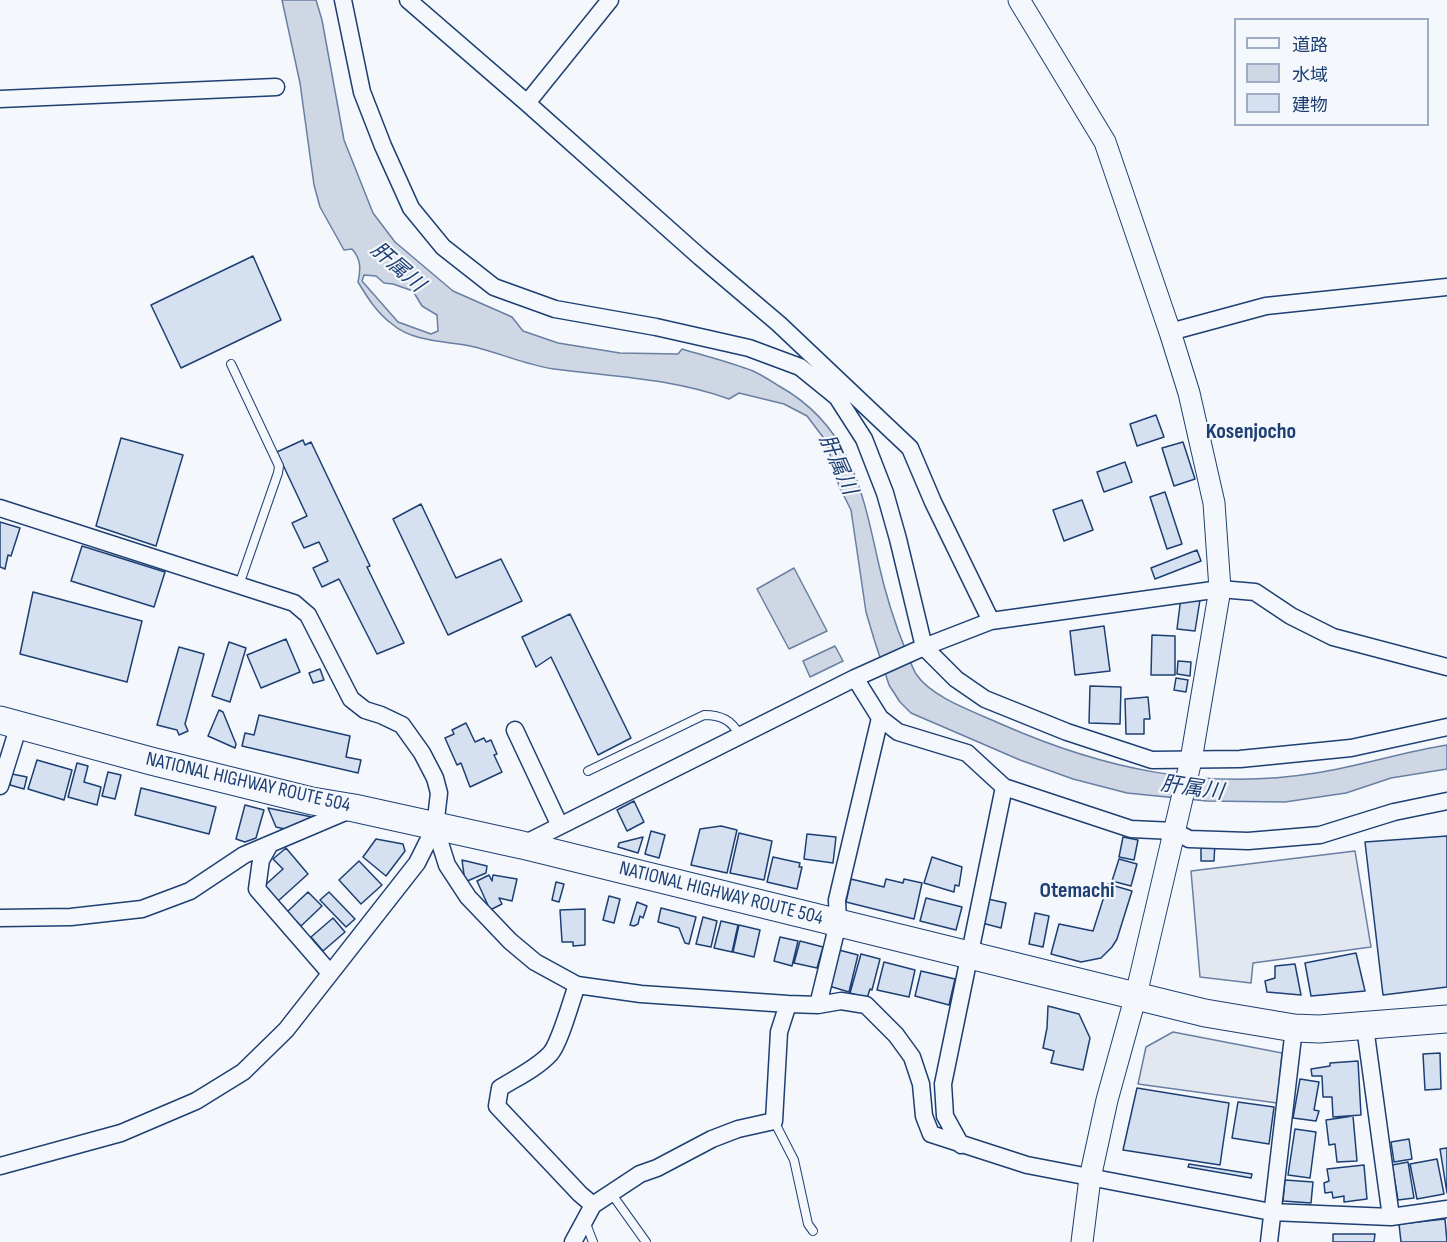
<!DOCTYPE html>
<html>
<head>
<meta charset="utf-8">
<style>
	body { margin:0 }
	#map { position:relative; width:1447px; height:1242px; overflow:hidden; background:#f4f7fb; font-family:"Sofia Sans Condensed","Noto Sans JP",sans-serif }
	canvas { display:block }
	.legend { position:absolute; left:1234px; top:18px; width:195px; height:108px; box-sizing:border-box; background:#f4f7fb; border:2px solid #9eadc5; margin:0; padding:8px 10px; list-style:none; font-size:18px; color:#1d3f73 }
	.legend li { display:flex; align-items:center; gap:12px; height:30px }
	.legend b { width:30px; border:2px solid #9eadc5 }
</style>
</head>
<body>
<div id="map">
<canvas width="1447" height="1242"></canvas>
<ul class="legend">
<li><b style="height:8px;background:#f4f7fb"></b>道路</li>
<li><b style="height:16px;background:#cfd7e4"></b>水域</li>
<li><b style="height:16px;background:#d5e0f0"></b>建物</li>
</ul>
</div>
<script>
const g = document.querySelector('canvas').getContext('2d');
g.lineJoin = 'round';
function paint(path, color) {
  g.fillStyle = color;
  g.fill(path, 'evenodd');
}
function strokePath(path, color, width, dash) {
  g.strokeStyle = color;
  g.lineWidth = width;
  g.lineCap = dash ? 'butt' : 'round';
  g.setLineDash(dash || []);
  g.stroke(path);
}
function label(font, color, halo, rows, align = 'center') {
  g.font = font + ' "Sofia Sans Condensed","Noto Sans JP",sans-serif';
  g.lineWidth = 4.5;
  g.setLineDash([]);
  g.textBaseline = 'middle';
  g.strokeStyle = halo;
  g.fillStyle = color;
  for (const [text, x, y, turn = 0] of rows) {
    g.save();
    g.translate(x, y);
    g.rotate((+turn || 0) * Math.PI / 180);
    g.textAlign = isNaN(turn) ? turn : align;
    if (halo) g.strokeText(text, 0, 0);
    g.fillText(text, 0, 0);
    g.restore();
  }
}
const parking = new Path2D(`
	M1355 851 1371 947 1253 963 1251 983 1200 977 1191 871Z
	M1173 1032 1282 1053 1277 1103 1138 1084 1146 1047Z`);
const water = new Path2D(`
	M282 0H316L322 20 344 140 373 213 395 242 453 291 512 317 523 331 558 343 620 353 678 354 682 349C705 356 730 362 753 371 762 375 771 381 779 386 849 425 862 488 878 561 885 592 894 622 906 651 909 658 912 667 916 674 932 698 975 712 1001 724 1103 769 1204 791 1316 773 1360 766 1403 752 1447 745V769L1391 778 1346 793 1285 802 1207 801 1127 793 1073 779 1020 760 911 713 900 702 889 685 874 639 866 612 851 510 839 486 826 441 807 416 784 404 739 393 729 399C670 378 615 377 554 369 525 365 498 352 470 346 444 341 413 342 392 324 377 313 367 297 358 282 361 269 361 259 352 249L344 250 320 207 314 185 300 83ZM364 275 376 276 384 283 393 284 413 291 422 306 437 315 438 331 431 334 398 322 362 281Z
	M794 568 827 631 789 649 757 589Z
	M835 646 843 661 810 677 803 661Z`);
const building = new Path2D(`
	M253 256 281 320 181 368 151 305Z
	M1156 415 1164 437 1137 446 1130 424Z
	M121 438 183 455 156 546 96 526Z
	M303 440 305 445 311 442 370 566 367 567 404 643 377 654 339 579 322 587 313 568 328 561 319 542 304 548 292 523 307 516 277 452Z
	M1183 442 1195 479 1174 486 1162 448Z
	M1125 462 1132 482 1104 492 1097 472Z
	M1165 492 1182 544 1167 549 1150 497Z
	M1082 500 1093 530 1064 541 1053 510Z
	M421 504 456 578 501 559 522 601 448 635 393 519Z
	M0 522 20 528 11 556 8 555 5 569 0 567Z
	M82 546 165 572 154 607 71 581Z
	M1197 550 1201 561 1155 579 1151 568Z
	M33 592 142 621 127 682 20 654Z
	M1181 597 1200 600 1195 631 1177 629Z
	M570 614 631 738 598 755 551 657 536 667 522 637Z
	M1104 626 1110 671 1075 675 1070 631Z
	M1152 635 1175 636V675H1151Z
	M286 639 300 672 261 688 247 655Z
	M229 642 246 648 230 702 212 696Z
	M179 647 204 654 185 724 188 731 179 735 177 730 157 725Z
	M1178 661 1191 662 1190 676 1177 674Z
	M320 669 324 680 313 683 309 673Z
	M1176 678 1188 680 1186 692 1174 690Z
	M1090 686 1121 687 1120 724 1089 723Z
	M1148 697 1150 719H1144V734H1126L1125 699Z
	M219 710 223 712 236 744 235 748 208 736Z
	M259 715 350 736 346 757 361 760 358 773 242 746 245 733 254 735Z
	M466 723 475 742 484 738 486 742 491 740 497 754 494 755 502 772 470 787 461 763 457 765 445 738 454 734 452 730Z
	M37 760 72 770 64 800 28 789Z
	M77 763 88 766 84 782 101 787 97 805 68 797Z
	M108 772 121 775 115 799 102 796Z
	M12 774 27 777 24 789 10 785Z
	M141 788 216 807 209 834 135 815Z
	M634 801 644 822 627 831 617 810Z
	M245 805 264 810 256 838 245 842 236 839Z
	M268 808 312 817 285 829 276 827Z
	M721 826 737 830 727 873 691 865 700 829Z
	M651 831 665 835 659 858 645 854Z
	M739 833 772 841 764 880 730 873Z
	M807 834 836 837 833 863 804 859Z
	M1447 836V987L1383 995 1365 842Z
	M643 837 638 853 618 847 619 843Z
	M1123 837 1138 840 1134 860 1119 857Z
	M376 839 403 844 405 851 386 876 363 857Z
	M1201 841 1215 842 1214 861H1201Z
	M286 848 308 874 277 902 263 887 283 869 273 859Z
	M773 857 800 863 799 867H802L797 889 767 882Z
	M932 857 962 867 959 886 955 885 954 892 924 883Z
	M1119 859 1137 864 1131 886 1112 881Z
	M462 860 487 866 486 873 465 882Z
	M359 861 382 885 361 904 339 880Z
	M489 875 492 881 493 875 517 879 512 901 499 898 502 904 490 910 477 881Z
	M851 879 884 887 886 879 903 883 904 879 922 883 914 919 846 902Z
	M556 882 564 884 559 902 552 900Z
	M1108 884 1132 891 1117 939 1112 947 1101 958 1081 962 1051 954 1059 924 1093 931Z
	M308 892 322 906 301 926 287 912Z
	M329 892 355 919 346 927 320 900Z
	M609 896 620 899 614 923 603 920Z
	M926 898 962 907 956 930 920 921Z
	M988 899 1006 903 1001 928 982 923Z
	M637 902 647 906 643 918 640 916 638 924 634 926 630 925Z
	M661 908 696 917 689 944 685 943 679 928 658 922Z
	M585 909V945L573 946V942H562L560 910Z
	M1035 913 1049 916 1043 947 1029 944Z
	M703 917 717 921 711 947 696 944Z
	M333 918 345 932 323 951 311 937Z
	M721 921 738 925 732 952 714 948Z
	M739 925 760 930 754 957 733 952Z
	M780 937 798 941 792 966 774 961Z
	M800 941 823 947 817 968 794 963Z
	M839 950 858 955 849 992 829 986Z
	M1356 953 1365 991 1311 996 1305 963Z
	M861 954 880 959 872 990 870 989 867 998 850 993Z
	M884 962 915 970 909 997 877 990Z
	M1295 964 1301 995 1267 992 1265 981 1275 978V966Z
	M921 971 955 979 949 1005 915 996Z
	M1048 1006 1079 1014 1090 1038 1083 1070 1051 1063 1054 1051 1043 1048 1047 1028Z
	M1440 1053 1441 1089 1425 1090 1423 1054Z
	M1358 1061 1361 1115 1333 1117 1332 1097H1323L1322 1076H1312L1311 1069 1330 1066V1063Z
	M1300 1079 1319 1082 1314 1110 1319 1111 1316 1121 1293 1118Z
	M1137 1088 1229 1103 1220 1165 1123 1150Z
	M1238 1102 1274 1107 1269 1144 1232 1138Z
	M1353 1116 1357 1161 1337 1162 1335 1144 1329 1145 1326 1120Z
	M1295 1129 1316 1132 1310 1178 1288 1175Z
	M1409 1139 1412 1159 1394 1162 1391 1142Z
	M1447 1148V1193L1440 1149Z
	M1437 1159 1444 1194 1417 1199 1410 1164Z
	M1408 1162 1414 1198 1398 1200 1392 1165Z
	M1189 1164 1252 1174 1251 1178 1188 1167Z
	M1364 1165 1367 1199 1344 1202V1196L1333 1198 1332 1192 1325 1193 1324 1183 1329 1181 1327 1169Z
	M1285 1180 1313 1182 1311 1203 1283 1201Z
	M1445 1219 1447 1242H1401L1399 1224Z
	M1333 1234H1375L1374 1242H1333Z`);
const service = new Path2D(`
	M231 364 279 466 278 473 239 585
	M588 771 704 715C721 715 732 720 740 736
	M774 1121 794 1160 808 1224 813 1231
	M611 1193 646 1242
	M585 1221 593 1242`);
const minor = new Path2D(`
	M343 0 362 92 383 146 411 208 443 247 494 287 555 309 656 327 749 348 800 367 837 397 864 439 885 493 898 539 924 647 956 679 985 699 1067 732 1152 760 1240 759 1351 748 1447 727
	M408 0 527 103 700 257 779 324 910 448 933 502 991 621
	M0 99 276 87
	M527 103 610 0
	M1170 332 1266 306 1447 287
	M0 508 294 603 308 615 351 699 365 710 381 715 402 725 422 753 435 778 439 793 435 827 417 863 286 1030 243 1072 196 1101 121 1133 0 1166
	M855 678 880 718 898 732 967 753 1004 787 1131 829 1174 831 1189 839 1248 841 1320 835 1394 812 1447 801
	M515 730 560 826
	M0 786 19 725
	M435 827 447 865 468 897 510 941 535 962 577 985 641 994 788 1004 818 1005 841 1001 866 1005 896 1035 912 1057 921 1084 924 1116 931 1134 1027 1165 1271 1212 1391 1217 1447 1209
	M270 844 261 860 257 889 330 973
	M522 845 855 678 924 647 991 621 1220 589 1255 592 1291 616 1333 637 1447 667
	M0 918 71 917 142 909 190 891 244 855 350 810
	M818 1005 838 923 837 900 880 718
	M1365 1027 1391 1217
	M961 1145 945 1116 943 1084 1004 787
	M593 1205 640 1174 657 1168 712 1139 738 1129 774 1121 779 1032 788 1004
	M573 1242 593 1205 580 1194 497 1106 500 1088C516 1078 537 1068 550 1054 560 1043 571 1001 577 985
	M1269 1242 1294 1028`);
const tertiary = new Path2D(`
	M1019 0 1105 142 1170 332 1189 393 1214 503 1220 589 1191 760 1136 995 1107 1100 1090 1178 1082 1242`);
const trunk = new Path2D(`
	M0 720 151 761 312 801 354 808 522 845 1205 1013 1294 1028 1319 1029 1447 1019`);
const streetNames = [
	["NATIONAL HIGHWAY ROUTE 504",248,783,13],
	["NATIONAL HIGHWAY ROUTE 504",721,894,14]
];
const waterNames = [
	["肝属川",397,268,41],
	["肝属川",837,465,66],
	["肝属川",1192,789,8]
];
const quarterNames = [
	["Kosenjocho",1251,432],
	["Otemachi",1077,891]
];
paint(parking, '#e3e8f0');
strokePath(parking, '#687fa3', 1.5);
paint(water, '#cfd7e4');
strokePath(water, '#687fa3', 1.5);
paint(building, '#d5e0f0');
strokePath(building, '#1d3f73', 1.5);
strokePath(service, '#1d3f73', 10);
strokePath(minor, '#1d3f73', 19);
strokePath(tertiary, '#1d3f73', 23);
strokePath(trunk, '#1d3f73', 29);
strokePath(service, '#f4f7fb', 8);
strokePath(minor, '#f4f7fb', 16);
strokePath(tertiary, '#f4f7fb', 21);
strokePath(trunk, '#f4f7fb', 27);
label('20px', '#1d3f73', '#f4f7fb', streetNames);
label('italic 21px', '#1d3f73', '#f4f7fb', waterNames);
label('bold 22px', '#1d3f73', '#f4f7fb', quarterNames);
</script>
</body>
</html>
